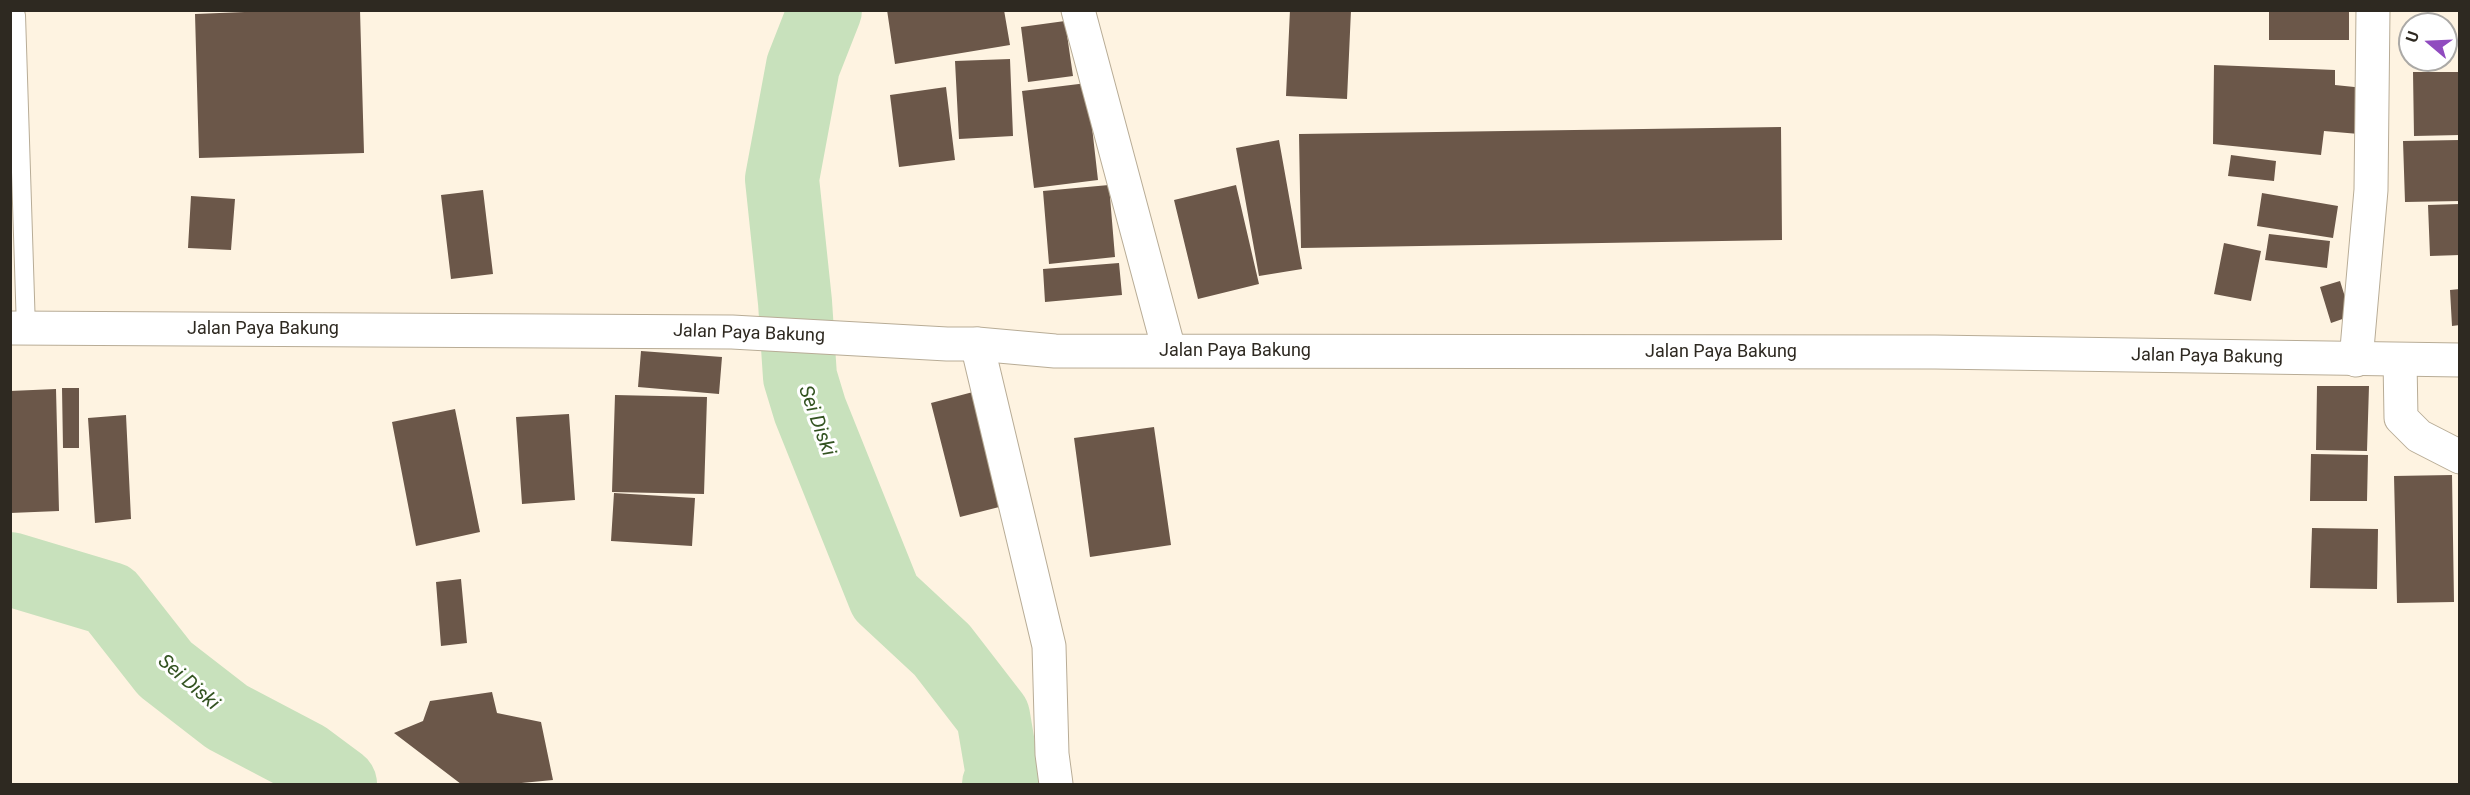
<!DOCTYPE html>
<html>
<head>
<meta charset="utf-8">
<style>
	body { margin:0 }
	#map { position:relative; width:2470px; height:795px; overflow:hidden; background:#fef3e1; font-family:Roboto,sans-serif }
	canvas { display:block }
	.frame { position:absolute; inset:0; border:12px solid #2e2921; pointer-events:none }
	.north { position:absolute; left:2398px; top:12px; width:60px; height:60px; box-sizing:border-box; background:#fff; border:2px solid #aba9a6; border-radius:50%; rotate:289deg; font-size:16px; font-weight:700; line-height:24px; text-align:center; color:#2e2921 }
	.north::after { content:''; display:block; margin:auto; width:21px; height:27px; background:#904bbf; clip-path:polygon(50% 0,100% 100%,50% 72%,0 100%) }
</style>
</head>
<body>
<div id="map">
<canvas width="2470" height="795"></canvas>
<div class="frame"></div>
<div class="north">U</div>
</div>
<script>
const g = document.querySelector('canvas').getContext('2d');
g.lineJoin = 'round';
function strokePath(path, color, width, dash) {
  g.strokeStyle = color;
  g.lineWidth = width;
  g.lineCap = dash ? 'butt' : 'round';
  g.setLineDash(dash || []);
  g.stroke(path);
}
function paint(path, color) {
  g.fillStyle = color;
  g.fill(path, 'evenodd');
}
function label(font, color, halo, rows, align = 'center') {
  g.font = font + ' Roboto,sans-serif';
  g.lineWidth = 6;
  g.setLineDash([]);
  g.textBaseline = 'middle';
  g.strokeStyle = halo;
  g.fillStyle = color;
  for (const [text, x, y, turn = 0] of rows) {
    g.save();
    g.translate(x, y);
    g.rotate((+turn || 0) * Math.PI / 180);
    g.textAlign = isNaN(turn) ? turn : align;
    if (halo) g.strokeText(text, 0, 0);
    g.fillText(text, 0, 0);
    g.restore();
  }
}
const river = new Path2D(`
	M825 10 803 66 782 179 795 302 800 377 810 410 885 597 942 650 993 716 1003 775 999 784
	M10 569 110 599 165 669 227 717 305 758 340 784`);
const building = new Path2D(`
	M294 10H360L364 153 199 158 195 14Z
	M887 10H1004L1010 45 895 64Z
	M1290 10H1351L1347 99 1286 96Z
	M2269 10H2349V40H2269Z
	M1065 21 1073 76 1028 82 1021 27Z
	M1010 59 1013 136 959 139 955 61Z
	M2214 65 2335 70V85L2364 88 2359 134 2324 131 2321 155 2213 144Z
	M2413 72H2460V135L2414 136Z
	M1087 83 1098 180 1034 188 1022 91Z
	M946 87 955 160 899 167 890 95Z
	M1781 127 1782 240 1301 248 1299 134Z
	M1279 140 1302 269 1259 276 1236 148Z
	M2460 140V201L2405 202 2403 141Z
	M2231 155 2276 161 2274 181 2228 176Z
	M1109 185 1115 257 1049 264 1043 191Z
	M1236 185 1259 284 1198 299 1174 200Z
	M483 190 493 274 451 279 441 195Z
	M2262 193 2338 206 2333 238 2257 226Z
	M191 196 235 199 231 250 188 248Z
	M2460 204V255L2430 256 2428 205Z
	M2269 234 2330 241 2327 268 2265 260Z
	M2224 243 2261 251 2251 301 2214 294Z
	M1119 263 1122 295 1045 302 1043 269Z
	M2340 281 2351 316 2331 323 2320 287Z
	M2460 289V325L2452 326 2450 290Z
	M641 351 722 357 719 394 638 387Z
	M2317 386H2369L2367 451 2316 450Z
	M62 388H79V448H63Z
	M56 389 59 511 10 513V391Z
	M973 392 1003 506 960 517 931 403Z
	M615 395 707 397 704 494 612 492Z
	M455 409 480 532 416 546 392 422Z
	M569 414 575 500 522 504 516 417Z
	M126 415 131 519 95 523 88 418Z
	M1154 427 1171 545 1090 557 1074 438Z
	M2311 454 2368 455 2367 501H2310Z
	M2452 475 2454 602 2397 603 2394 476Z
	M614 493 695 498 692 546 611 541Z
	M2312 528 2378 529 2377 589 2310 588Z
	M461 579 467 643 441 646 436 582Z
	M492 692 497 713 541 722 553 780 511 784H461L394 733 423 721 430 701Z`);
const service = new Path2D(`
	M16 15 26 329`);
const minor = new Path2D(`
	M1078 10 1169 350
	M977 344 1049 646 1052 754 1056 784
	M2356 360 2371 190 2373 10
	M2400 360 2401 418 2419 436 2460 457`);
const secondary = new Path2D(`
	M10 328 732 332 947 344H977L1055 351 1935 352 2460 360`);
const streetNames = [
	["Jalan Paya Bakung",263,329],
	["Jalan Paya Bakung",749,334,2],
	["Jalan Paya Bakung",1235,351],
	["Jalan Paya Bakung",1721,352],
	["Jalan Paya Bakung",2207,357,1]
];
const waterNames = [
	["Sei Diski",816,421,70],
	["Sei Diski",188,683,41]
];
strokePath(river, '#c8e1bc', 74);
paint(building, '#6b5749');
strokePath(service, '#b8ac96', 20);
strokePath(minor, '#b8ac96', 35);
strokePath(secondary, '#b8ac96', 35);
strokePath(service, '#fff', 18);
strokePath(minor, '#fff', 33);
strokePath(secondary, '#fff', 33);
label('18px', '#2e2921', '#fff', streetNames);
label('italic 20px', '#345422', '#fff', waterNames);
</script>
</body>
</html>
